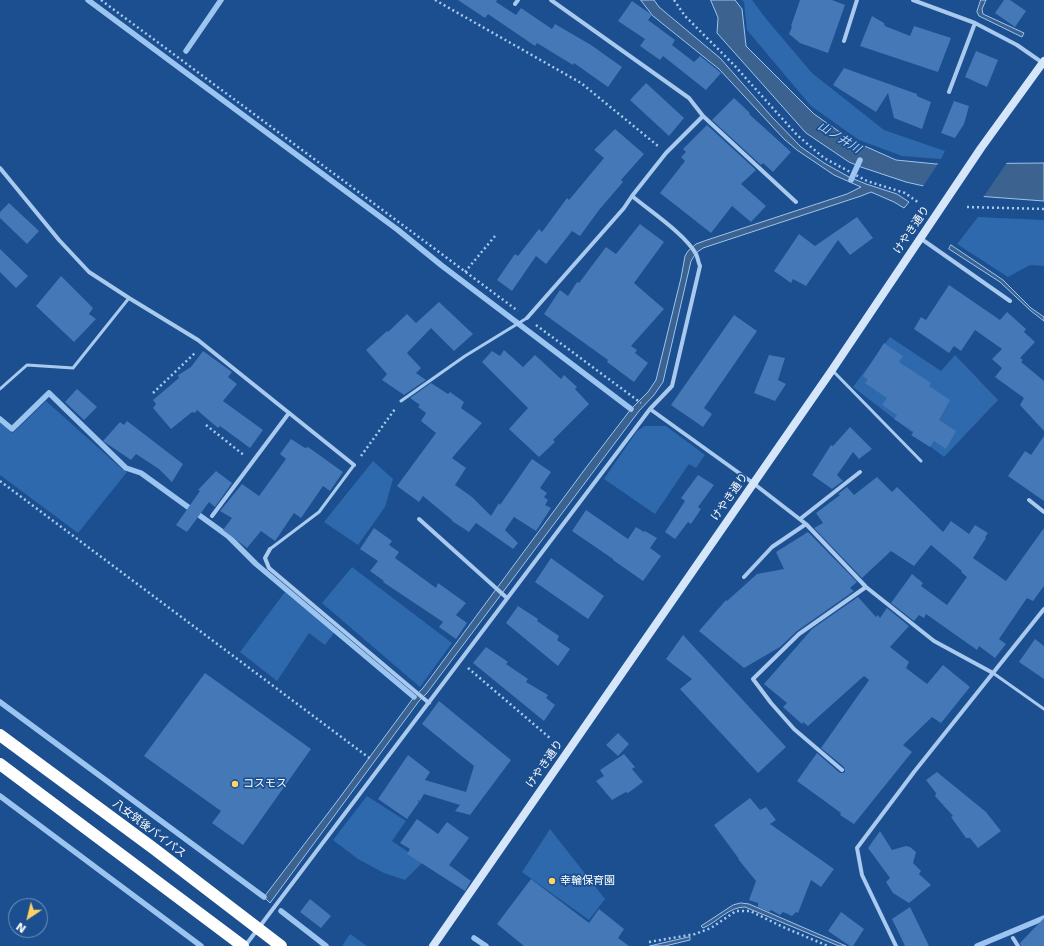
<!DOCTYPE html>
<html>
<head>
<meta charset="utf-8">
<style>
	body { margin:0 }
	#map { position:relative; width:1044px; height:946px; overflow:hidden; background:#1b4f8f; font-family:"DejaVu Sans",sans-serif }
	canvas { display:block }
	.north { position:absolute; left:8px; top:898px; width:40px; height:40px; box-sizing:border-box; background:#1b4f8f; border:1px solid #7695bc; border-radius:50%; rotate:215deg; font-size:11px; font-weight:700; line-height:16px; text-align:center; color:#fff }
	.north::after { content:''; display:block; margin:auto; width:14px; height:18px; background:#ffd166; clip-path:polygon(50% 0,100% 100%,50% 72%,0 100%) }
</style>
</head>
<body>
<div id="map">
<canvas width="1044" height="946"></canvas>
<div class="north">N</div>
</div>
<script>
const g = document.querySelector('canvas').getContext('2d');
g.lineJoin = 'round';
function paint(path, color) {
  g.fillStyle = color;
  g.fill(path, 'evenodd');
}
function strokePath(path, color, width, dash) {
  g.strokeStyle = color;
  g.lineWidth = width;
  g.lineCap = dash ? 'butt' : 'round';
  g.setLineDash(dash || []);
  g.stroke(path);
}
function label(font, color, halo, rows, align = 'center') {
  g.font = font + ' "DejaVu Sans","Noto Sans JP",sans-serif';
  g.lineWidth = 3.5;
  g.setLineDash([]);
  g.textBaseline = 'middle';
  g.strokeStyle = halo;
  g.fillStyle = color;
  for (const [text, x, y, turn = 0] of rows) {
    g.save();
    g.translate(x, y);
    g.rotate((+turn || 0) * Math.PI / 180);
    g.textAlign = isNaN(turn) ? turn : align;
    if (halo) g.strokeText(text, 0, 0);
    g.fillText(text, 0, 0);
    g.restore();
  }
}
const green = new Path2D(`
	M742 0H752L767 20 812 73 884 130 945 151 941 159 902 156 859 140 811 106 747 30 744 2Z
	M978 217 1044 220V266L1030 265 1008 277 957 244Z
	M890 337 941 371 955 355 998 400 944 457 853 387Z
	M46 401 122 469 127 472 78 533 0 475V423L13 433Z
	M645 426H666L705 455 696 468 689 464 655 514 604 479 637 431Z
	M373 461 393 479 385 507 358 545 324 522Z
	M352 567 452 643 420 687 322 603Z
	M285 592 334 633 325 645 309 633 277 681 240 652Z
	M367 796 406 821 392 841 423 862 405 880 384 873 358 859 333 840Z
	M550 829 605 899 589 920 522 872Z
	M350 934 367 946H342Z`);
const water = new Path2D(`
	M641 0H654L659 7 720 58 772 117 801 147 824 163 849 177 866 184 897 194 909 202 904 208 894 202 871 192 861 196 703 248 696 253 691 261 663 382 654 395 639 411 427 693 419 701 270 903 264 897 338 800 414 697 423 688 585 469 631 409 648 392 656 380 681 278 685 256 688 251 696 244 707 240 847 194 861 187 834 175 797 150 784 139 719 69 653 16Z
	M711 0H735L742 9 746 46 814 114 851 140 896 160 936 164 1044 163V201L963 195 906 182 861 167 849 162 806 133 717 33 718 18Z
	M981 0H986L982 9 983 14 1024 33 1022 37 979 16 977 12Z
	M951 245 1003 280 1031 308 1044 317V321L1031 311 1000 282 949 249Z
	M741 903 749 904 846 946H839L745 907C728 907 718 922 703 928L701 926 733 905Z
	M690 937V940L665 946H650Z`);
const pier = new Path2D(`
	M1008 161 982 199 962 197 922 188 939 162Z`);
const stream = new Path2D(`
	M88 0 398 230 441 265 631 409
	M186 51 221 0
	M851 180 860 160
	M0 419 12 429 49 393 126 468 141 473 228 536 256 564 414 697
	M0 702 264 897
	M0 796 201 946
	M281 911 326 946
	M474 938 486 946
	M977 946 1044 918`);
const building = new Path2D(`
	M458 0H497L496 2 516 15 521 8 552 29 555 24 591 45 622 67 608 87 574 63 573 65 537 43 535 46 488 14 485 18Z
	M800 0H832L845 5 828 53 800 43 789 34 792 27 791 26Z
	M1004 0H1010L1026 11 1015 27 995 13Z
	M632 1 652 15 648 20 675 40 672 45 694 62 700 56 721 73 706 90 663 56 660 60 640 46 645 39 618 21Z
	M872 16 884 23 885 26 910 36 914 26 951 38 938 72 860 46Z
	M976 51 998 60 987 87 965 77Z
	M844 68 917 94V96L931 102 922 129 894 118 888 93 876 112 833 85Z
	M646 83 684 118 669 136 630 100Z
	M734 98 750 113 749 114 791 152 773 172 763 163 761 165 712 120Z
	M954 101 969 106 964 124 955 138 941 133Z
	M707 125 756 170 741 184 766 206 751 222 732 206 711 233 660 193 685 161 681 157 686 152 683 149Z
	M615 129 644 154 621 180 623 182 599 210 580 236 572 231 546 264 536 256 512 291 497 280 515 254 518 256 539 229 542 232 567 198 569 200 604 158 594 150Z
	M9 203 39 231 27 244 0 218V212Z
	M857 217 873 238 850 255 838 240 806 286 793 279 791 283 774 271 799 234 815 246Z
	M640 224 664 242 634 283 664 309 631 346 637 350 635 353 648 363 634 382 607 362 608 360 544 314 560 290 568 296 577 282 579 283 606 247 616 254Z
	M0 249 28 276 16 288 0 272Z
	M61 276 93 308 89 314 96 319 74 342 36 306Z
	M949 285 1000 320 1007 312 1026 329 1024 332 1035 342 1020 358 1023 360 1021 362 1044 381V431L1020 405 1024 398 995 377 1002 368 992 359 1002 349 975 330 961 351 954 346 949 353 914 329 921 317 926 320Z
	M439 302 473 334 454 351 431 328 407 353 421 368 416 373 426 380 404 395 382 380 387 374 366 350 387 331 388 332 407 314 416 323Z
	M734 315 757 331 704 408 712 414 703 427 671 405Z
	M884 343 903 356 899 362 931 383 929 386 950 400 939 420 956 431 946 449 934 441 930 447 911 435 914 432 894 419 897 415 882 405 887 398 865 383 868 380 863 376Z
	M504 350 523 367 535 355 561 379 564 375 577 387 575 389 589 404 553 440 555 442 539 457 509 429 528 408 482 362 492 351 500 356Z
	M203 351 232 372 228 377 237 384 223 401 263 430 250 448 220 426 218 428 197 410 195 413 192 412 171 429 153 408 156 404 153 400 179 378 178 375 191 367Z
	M769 355 785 358 778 380 786 384 775 401 754 393Z
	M431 383 448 394 450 392 464 402 461 408 482 423 452 458 466 468 455 485 472 497 491 516 499 503 500 505 532 459 551 472 540 488 547 493 544 497 548 500 545 505 551 508 536 531 514 517 505 530 518 543 513 549 476 523 469 532 452 521V520L423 496 419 502 397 486 436 433 421 421 426 413 418 407 420 405 410 398Z
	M77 389 97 407 84 420 65 402Z
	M127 421 183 464 172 482 159 469 136 454 131 460 103 441 120 422 124 425Z
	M850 427 872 449 859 459 853 452 837 475 843 481 832 489 812 475 831 445 833 446Z
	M1044 436V501L1008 476 1025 451 1031 455Z
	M291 439 305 448 308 447 343 472 330 491 323 486 301 518 294 513 275 541 261 531 247 548 223 530 232 518 220 511 242 484 259 496 286 459 280 454Z
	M216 471 232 483 215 507 209 502 187 532 176 525 200 491 198 490Z
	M698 475 714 485 698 507 701 509 691 524 688 522 675 539 665 532 685 501 681 498Z
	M877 477 892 492 897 487 943 532 951 521 969 534 975 525 988 533 985 537 986 538 973 558 1006 581 1044 528V586L1033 601 1027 598 999 639 1006 644 995 658 979 646 977 650 926 614 924 618 919 615 914 621 891 603 912 574 923 583 921 586 947 605 967 577 961 572 962 571 931 545 914 566 891 551 862 578 814 528 823 523 816 513 840 495 838 494 847 487 854 495Z
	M586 510 628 539 636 527 644 532 645 531 657 538 650 548 661 556 643 581 613 560V559L572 531Z
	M374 528 392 541 389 545 399 552 395 558 436 588 438 583 466 603 456 615 467 623 456 639 439 627 443 622 383 582 384 581 370 571 378 561 360 549Z
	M808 532 857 582 850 588 854 591 797 631 780 647 744 668 699 631 726 600 727 601 757 574 784 569 776 552Z
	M551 558 604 596 588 619 535 582Z
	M858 597 876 617 878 615 880 618 887 608 909 626 890 647 909 662 906 668 927 684 943 665 970 687 941 723 932 717 903 745 912 752 854 824 840 815 841 813 797 781 817 753 840 773H843L845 772 844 767 821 748 869 680 864 676 808 726 803 722 802 724 783 707 787 703 764 684 812 629Z
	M518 606 538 619 537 621 559 636 557 640 570 649 558 666 506 623Z
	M683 635 786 747 758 773 680 689 692 679 666 659Z
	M1035 639 1044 646V679L1019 662Z
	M486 647 508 662 506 664 528 679 526 682 548 695 546 698 555 705 544 721 473 663Z
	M205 673 311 749 243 845 212 823 221 811 144 756Z
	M439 701 511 760 470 815 455 811 460 805 424 794 420 801 417 800 419 802 407 819 378 799 408 755 430 772 425 780 466 792 474 766 422 724Z
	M618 733 629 744 618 756 606 745Z
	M624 754 635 767 632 769 643 782 628 793 626 792 612 800 596 781 604 776 600 770Z
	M937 772 986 812 1001 831 978 848 970 838H966L951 817 953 816 935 796 936 793 926 780Z
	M750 798 760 810 766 807 776 820 770 824 834 869 821 887 811 880 798 913 796 912 792 916 783 912 780 915 771 910 769 912 758 907V903L749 900 756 881 738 859H739L714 825Z
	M417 819 438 834 447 822 469 838 449 865 471 881 465 891 407 854 410 849 400 843Z
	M880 831 892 850 906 846 910 847 916 852 913 863 921 871 919 874 931 885 909 903 893 893 886 882 890 878 868 848Z
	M531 879 589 923 599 909 624 929 618 938 629 946H524L497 924Z
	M310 899 331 916 321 928 300 912Z
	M910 907 929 946H905L892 919Z
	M841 912 864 929 853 946H850L828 931Z
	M1044 918V946H1021L1020 943Z`);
const path = new Path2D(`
	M101 0 518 311
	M435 0 581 83 658 146
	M674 0 685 16 734 65 797 135 824 158 867 181 905 193 919 203
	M967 207 1044 209
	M465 272 495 236
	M536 325 641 403
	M153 393 196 352
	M206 425 245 456
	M361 456 395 409
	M0 481 372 760
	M468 668 551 739
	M649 942 695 934 711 928 736 911H750L783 927 828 946`);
const lane = new Path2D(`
	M833 371 921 461
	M0 389 27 365 73 368 129 298
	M401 401 465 356 527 318
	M270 549 319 512 354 465
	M993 673 1044 709`);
const street = new Path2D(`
	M551 0 689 98 703 116 796 202
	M913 0 975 23 1017 45 1043 63
	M515 4 518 0
	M844 41 857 0
	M949 92 975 23
	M0 168 59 240 89 272 129 298 198 340 354 465
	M920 238 1010 301
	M527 318 624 208 632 196
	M650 409 753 483 806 524 866 587 934 641 993 673
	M1029 500 1044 512
	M212 516 289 413
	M419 519 507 598
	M800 519 860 472
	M270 549 265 558 269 568 429 703
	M744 577 772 547 806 524
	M842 770 794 729 771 703 753 679 799 634 866 587
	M1013 938 1018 946
	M245 946 650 409 672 386 700 266C698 262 698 258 696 254 685 234 650 211 632 196L666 153 703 116
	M896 946 862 875 857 848 914 772 1044 609`);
const secondary = new Path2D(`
	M433 946 832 370 981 148 1044 61`);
const highway = new Path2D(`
	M0 735 153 848 281 946
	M0 764 243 946`);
const markers = [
	[235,784,4,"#ffd166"],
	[552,881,4,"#ffd166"]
];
const streetNames = [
	["けやき通り",912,230,-56],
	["けやき通り",730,497,-55],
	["けやき通り",545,764,-55],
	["八女筑後バイパス",149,829,37]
];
const poiNames = [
	["コスモス",243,784],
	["幸輪保育園",560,881]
];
const waterNames = [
	["山ノ井川",839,138,32]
];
paint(green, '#2e69ad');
paint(water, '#3c6290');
strokePath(water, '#9cc4f0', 1);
paint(pier, '#1b4f8f');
strokePath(stream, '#9cc4f0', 5.5);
paint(building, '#4478b7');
strokePath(path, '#a9c9ee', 2.5, [2, 3]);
strokePath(lane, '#a9c9ee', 3);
strokePath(street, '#a9c9ee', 4);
strokePath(secondary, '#d6e6fa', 8);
strokePath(highway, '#fff', 12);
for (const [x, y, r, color] of markers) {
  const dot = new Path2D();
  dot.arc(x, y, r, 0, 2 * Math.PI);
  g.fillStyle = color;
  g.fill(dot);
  strokePath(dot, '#1b4f8f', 1.5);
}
label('11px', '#fff', '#1b4f8f', streetNames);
label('11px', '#fff', '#1b4f8f', poiNames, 'left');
label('italic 12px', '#b5d3f5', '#1b4f8f', waterNames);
</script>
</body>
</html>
